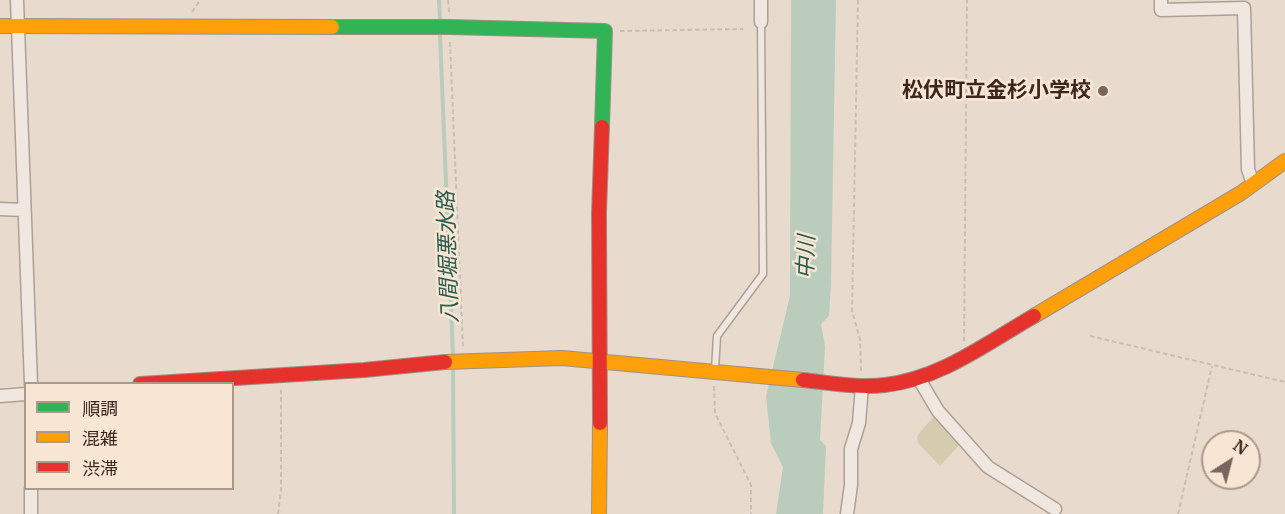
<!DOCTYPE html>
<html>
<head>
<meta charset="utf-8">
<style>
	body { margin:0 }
	#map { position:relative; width:1285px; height:514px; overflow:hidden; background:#e8dbce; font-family:Merriweather,"Noto Sans JP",serif }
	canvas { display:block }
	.legend { position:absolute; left:24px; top:382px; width:210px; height:108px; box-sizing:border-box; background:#f8e6d4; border:2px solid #ad998b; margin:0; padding:8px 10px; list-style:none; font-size:18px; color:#3d261e }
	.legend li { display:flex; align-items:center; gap:12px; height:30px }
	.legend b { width:30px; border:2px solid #ad998b }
	.north { position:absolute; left:1201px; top:430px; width:60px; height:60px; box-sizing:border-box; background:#f8e6d4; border:2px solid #ad998b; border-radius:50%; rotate:36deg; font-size:16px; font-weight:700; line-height:24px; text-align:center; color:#3d261e }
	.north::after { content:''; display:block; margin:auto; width:21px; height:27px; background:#79655c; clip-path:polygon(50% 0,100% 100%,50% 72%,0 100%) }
</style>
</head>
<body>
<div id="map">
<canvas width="1285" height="514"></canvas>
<ul class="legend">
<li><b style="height:8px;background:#30b455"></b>順調</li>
<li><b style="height:8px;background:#ff9f0a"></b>混雑</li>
<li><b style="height:8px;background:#e5322d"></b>渋滞</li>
</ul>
<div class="north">N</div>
</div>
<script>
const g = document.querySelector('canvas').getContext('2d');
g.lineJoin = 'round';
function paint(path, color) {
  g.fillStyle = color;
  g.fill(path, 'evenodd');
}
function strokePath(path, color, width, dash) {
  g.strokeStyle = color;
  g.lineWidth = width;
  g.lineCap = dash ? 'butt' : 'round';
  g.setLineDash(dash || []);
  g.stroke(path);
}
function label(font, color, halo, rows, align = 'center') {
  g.font = font + ' Merriweather,"Noto Sans JP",serif';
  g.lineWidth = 5;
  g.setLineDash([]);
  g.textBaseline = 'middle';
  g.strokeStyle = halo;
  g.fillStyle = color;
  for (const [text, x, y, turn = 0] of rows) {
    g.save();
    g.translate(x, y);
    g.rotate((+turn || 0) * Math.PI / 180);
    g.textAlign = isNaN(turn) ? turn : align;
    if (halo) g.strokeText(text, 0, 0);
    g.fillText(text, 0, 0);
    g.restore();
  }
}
const cemetery = new Path2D(`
	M934 416 961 443 940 466 918 443 917 436Z`);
const water = new Path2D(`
	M791 0H836L831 283 829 316 821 324 825 346 820 440 826 446 823 514H776L783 467 771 443 766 396 790 296Z`);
const stream = new Path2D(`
	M439 0 440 20
	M440 34 453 356
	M453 366 454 514`);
const path = new Path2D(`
	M448 0 449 12
	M858 0 852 311 860 339 861 371
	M192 12 200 0
	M620 31 743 29
	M450 42 463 348
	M1090 336 1285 382
	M964 341 967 0
	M714 386 715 413 751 485V514
	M278 514 281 491V390
	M1178 514 1212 366`);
const lane = new Path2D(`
	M715 370 717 336 763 274 761 22`);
const street = new Path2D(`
	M17 0 31 384
	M761 0V22
	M1161 0V10L1244 8 1248 169 1253 184
	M0 209 24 210
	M919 379 938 411 988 467 1055 509
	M0 396 26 394
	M31 514V488
	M847 514 851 485V449L859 423 862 386`);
const fast = new Path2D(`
	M332 27H449L605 31 602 127`);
const slow = new Path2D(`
	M0 26 332 27
	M1034 316 1241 193 1285 161
	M445 362 562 358 803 380
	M599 514 600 423`);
const jam = new Path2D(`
	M803 380C830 383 858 388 885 385 940 379 987 343 1034 316
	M140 384 364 370 445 362
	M600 423 599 213 602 127`);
const markers = [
	[1103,91,6,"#79655c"]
];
const poiNames = [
	["松伏町立金杉小学校",1091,91]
];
const waterNames = [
	["八間堀悪水路",449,257,-92],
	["中川",807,257,-88]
];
paint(cemetery, '#d5ccaf');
paint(water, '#baccbc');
strokePath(stream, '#baccbc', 4);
strokePath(lane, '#ada097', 9);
strokePath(street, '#ada097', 15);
strokePath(fast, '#9d9087', 16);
strokePath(slow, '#9d9087', 16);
strokePath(jam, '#9d9087', 16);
strokePath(path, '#c7beb7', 2, [4.5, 3]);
strokePath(lane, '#efe7e0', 6);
strokePath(street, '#efe7e0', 12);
strokePath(fast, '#30b455', 14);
strokePath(slow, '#ff9f0a', 14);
strokePath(jam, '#e5322d', 14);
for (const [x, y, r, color] of markers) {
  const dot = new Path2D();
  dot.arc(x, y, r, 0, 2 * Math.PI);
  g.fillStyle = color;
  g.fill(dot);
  strokePath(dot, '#f8e6d4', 2);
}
label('bold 21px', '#3d261e', '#f8e6d4', poiNames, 'right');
label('italic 22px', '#2c5e4f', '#f8e6d4', waterNames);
</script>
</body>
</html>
